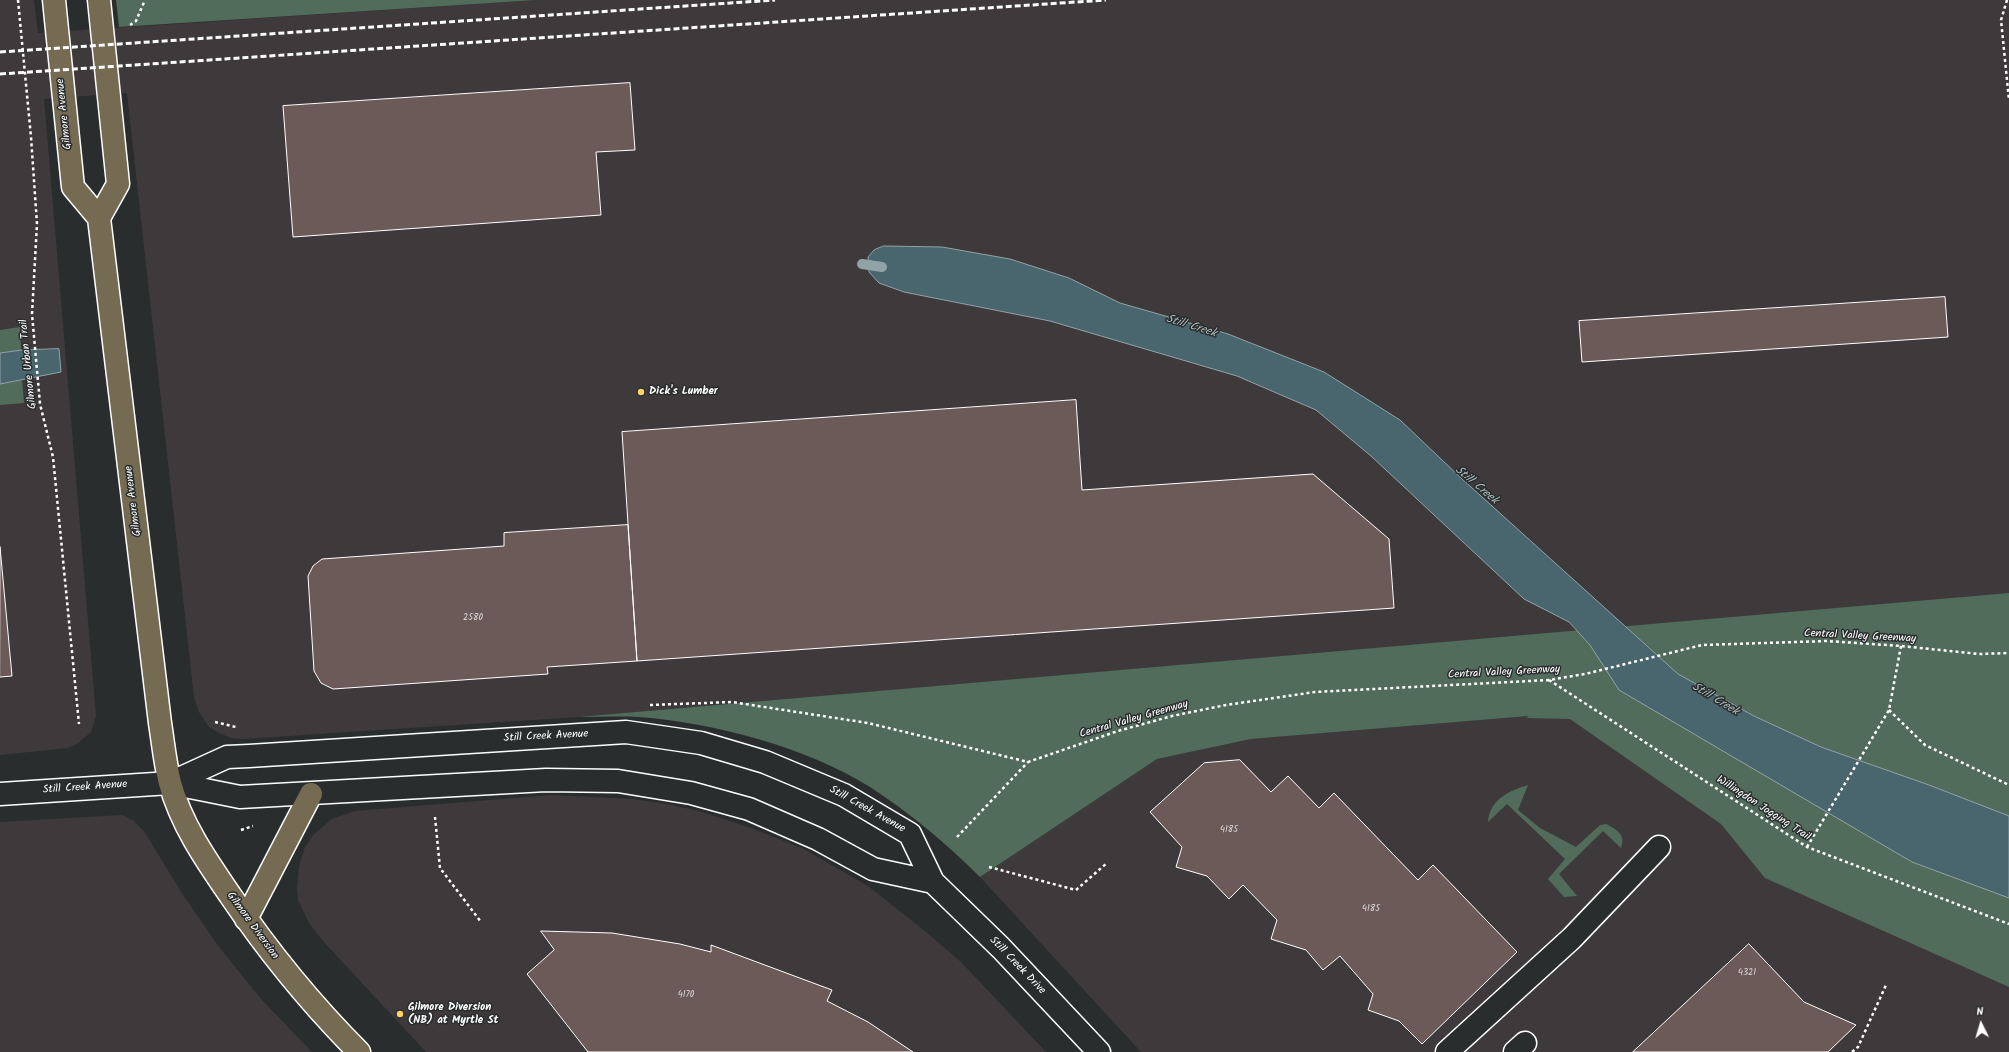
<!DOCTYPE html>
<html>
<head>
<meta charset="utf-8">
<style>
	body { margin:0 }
	#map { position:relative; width:2009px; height:1052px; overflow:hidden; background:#2a2d2e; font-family:Kalam,sans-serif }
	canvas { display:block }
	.north { position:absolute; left:1961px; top:1004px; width:40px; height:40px; -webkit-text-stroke:3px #2a2d2e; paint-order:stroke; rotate:355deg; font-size:11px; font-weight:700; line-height:16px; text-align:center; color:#fff }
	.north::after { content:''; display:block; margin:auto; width:14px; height:18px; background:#fff; clip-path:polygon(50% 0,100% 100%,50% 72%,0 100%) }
</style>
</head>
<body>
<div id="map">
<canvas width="2009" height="1052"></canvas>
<div class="north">N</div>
</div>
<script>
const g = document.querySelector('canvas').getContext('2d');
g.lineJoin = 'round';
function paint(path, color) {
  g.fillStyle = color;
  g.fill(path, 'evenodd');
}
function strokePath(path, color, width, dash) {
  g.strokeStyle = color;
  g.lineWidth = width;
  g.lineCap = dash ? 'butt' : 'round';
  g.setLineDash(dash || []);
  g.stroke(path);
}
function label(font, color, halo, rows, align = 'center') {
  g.font = font + ' Kalam,sans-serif';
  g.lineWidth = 3;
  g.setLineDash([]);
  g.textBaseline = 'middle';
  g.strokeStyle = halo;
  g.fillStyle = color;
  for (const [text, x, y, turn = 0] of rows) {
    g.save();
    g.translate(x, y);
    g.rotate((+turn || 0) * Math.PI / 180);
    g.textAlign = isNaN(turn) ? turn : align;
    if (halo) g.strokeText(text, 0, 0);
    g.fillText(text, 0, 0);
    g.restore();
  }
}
const built = new Path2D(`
	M0 0H34L38 33 537 0H2009V594L578 717 243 739 231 738 219 733 209 727 199 712 194 697 127 93 44 99 96 716 91 732 77 744 68 748 0 755Z
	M1565 713 2009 947V1052H1141L980 877 1157 759 1251 739Z
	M551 795 632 799 667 804 699 811 751 828 802 848 868 886 926 932 961 962 1046 1052H426L323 941 309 923 298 900 297 888 299 866 305 847 314 834 332 819 355 811Z
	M122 815 134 821 144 831 183 895 219 947 261 999 312 1052H0V822Z`);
const green = new Path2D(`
	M116 0H537L119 27Z
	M20 327 21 350 0 353V330Z
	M22 380 24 403 0 405V384Z
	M2009 593V987L1765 878 1721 824 1570 719 1526 718 1529 716 1251 739 1157 759 980 877C946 843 910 813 870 787 806 747 714 723 639 717 619 716 598 717 578 717Z
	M1528 785 1518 810 1540 828 1576 847 1600 825 1606 824C1617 830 1626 834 1621 848L1603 831 1559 874 1577 896 1564 897 1548 879 1565 859 1507 804 1488 822C1490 799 1509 791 1528 785Z`);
const water = new Path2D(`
	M884 246 942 247 1010 259 1069 278 1120 303 1228 334 1324 372 1400 420 1461 478 1678 674 1754 716 1821 747 1929 785 2009 816V898L1912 862 1619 690 1590 645 1569 622 1524 599 1371 456 1316 410 1237 376 1050 321 904 292 879 283 869 272 868 257 874 250Z
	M59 349 61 372 0 384V353L22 350Z`);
const stream = new Path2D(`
	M862 264 882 267`);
const building = new Path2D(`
	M630 83 635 150 596 152 601 215 293 237 283 106Z
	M1945 297 1948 337 1582 362 1579 321Z
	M1076 400 1082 490 1313 474 1389 539 1394 608 637 661 622 432Z
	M628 525 637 661 547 667 548 674 333 689 321 683 314 671 308 576 313 566 322 559 504 546V533Z
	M0 547 12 676 0 677Z
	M1240 760 1271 792 1288 776 1319 808 1334 793 1418 880 1433 865 1517 952 1422 1044 1399 1021 1368 1010 1373 994 1340 956 1323 970 1306 950 1271 939 1277 920 1243 885 1229 899 1207 876 1176 867 1182 847 1150 812 1204 763Z
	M541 931 612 933 680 944 711 952V945L832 990 827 1001 868 1022 913 1052H588L527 974 554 950Z
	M1749 944 1804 1002 1856 1025 1828 1052H1633Z`);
const path = new Path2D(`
	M18 0 31 137 37 224 32 314 40 404 53 457 79 724
	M2007 0 2001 20 2009 100
	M130 25 136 21 145 0
	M1549 680 1807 847 2009 924
	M650 705 732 702 868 723 1028 762 1118 731 1172 716 1226 705 1315 692 1549 680 1585 674 1702 645 1827 641 1901 646 1979 654 2009 653
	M1889 710 1925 745 2009 785
	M215 722 236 727
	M435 817 440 868 481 922
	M241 830 253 826
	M957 837 1028 762
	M1807 847 1889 710 1901 646
	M989 867 1076 890 1107 863
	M1852 1052 1858 1047 1886 985`);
const minor = new Path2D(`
	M170 783 227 757 249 756 626 732 701 743 765 762 844 795 910 834 933 882 1001 948 1099 1052
	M0 794 170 783 240 797 546 780 618 781 691 793 749 809 818 839 873 869 933 882
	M1447 1052 1572 938 1659 847
	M1515 1052 1525 1043`);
const major = new Path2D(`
	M54 0 73 187 99 218 160 723C163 742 165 763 170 783 181 824 206 860 230 895 268 951 310 1003 359 1052
	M99 0 118 184 99 218
	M246 919 311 794`);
const rail = new Path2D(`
	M0 52 775 0
	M0 74 1106 0`);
const markers = [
	[641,392,4,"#ffd166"],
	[400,1014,4,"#ffd166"]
];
const numberNames = [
	["2580",473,618],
	["4185",1229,830],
	["4185",1371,909],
	["4321",1747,973],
	["4170",686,995]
];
const streetNames = [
	["Gilmore Avenue",65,114,-96],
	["Gilmore Urban Trail",29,364,-96],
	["Gilmore Avenue",134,501,-97],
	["Central Valley Greenway",1860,637,3],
	["Central Valley Greenway",1504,673,-3],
	["Central Valley Greenway",1134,720,-16],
	["Still Creek Avenue",546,737,-3],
	["Still Creek Avenue",85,788,-4],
	["Willingdon Jogging Trail",1763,809,33],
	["Still Creek Avenue",867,810,29],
	["Gilmore Diversion",252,926,54],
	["Still Creek Drive",1017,966,46]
];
const poiNames = [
	["Dick's Lumber",649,392],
	["Gilmore Diversion",408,1008],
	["(NB) at Myrtle St",408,1021]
];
const waterNames = [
	["Still Creek",1191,327,17],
	["Still Creek",1476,486,40],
	["Still Creek",1715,700,31]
];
paint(built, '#3e3a3b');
paint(green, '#516c5b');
paint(water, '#49656d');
strokePath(water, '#92a3a7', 1);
strokePath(stream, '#92a3a7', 10);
paint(building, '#6c5a59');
strokePath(building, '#fff', 1);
strokePath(minor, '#fff', 25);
strokePath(major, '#fff', 25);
strokePath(path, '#fff', 2.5, [3, 3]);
strokePath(minor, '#2a2d2e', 22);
strokePath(major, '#756b52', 22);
strokePath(rail, '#fff', 3, [6, 3]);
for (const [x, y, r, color] of markers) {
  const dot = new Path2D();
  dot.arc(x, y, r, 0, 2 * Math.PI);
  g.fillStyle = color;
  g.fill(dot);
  strokePath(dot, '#2a2d2e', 1.5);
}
label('9px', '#dad6d6', null, numberNames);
label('11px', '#fff', '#2a2d2e', streetNames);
label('bold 11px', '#fff', '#2a2d2e', poiNames, 'left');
label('italic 12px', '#adbabd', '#2a2d2e', waterNames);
</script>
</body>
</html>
